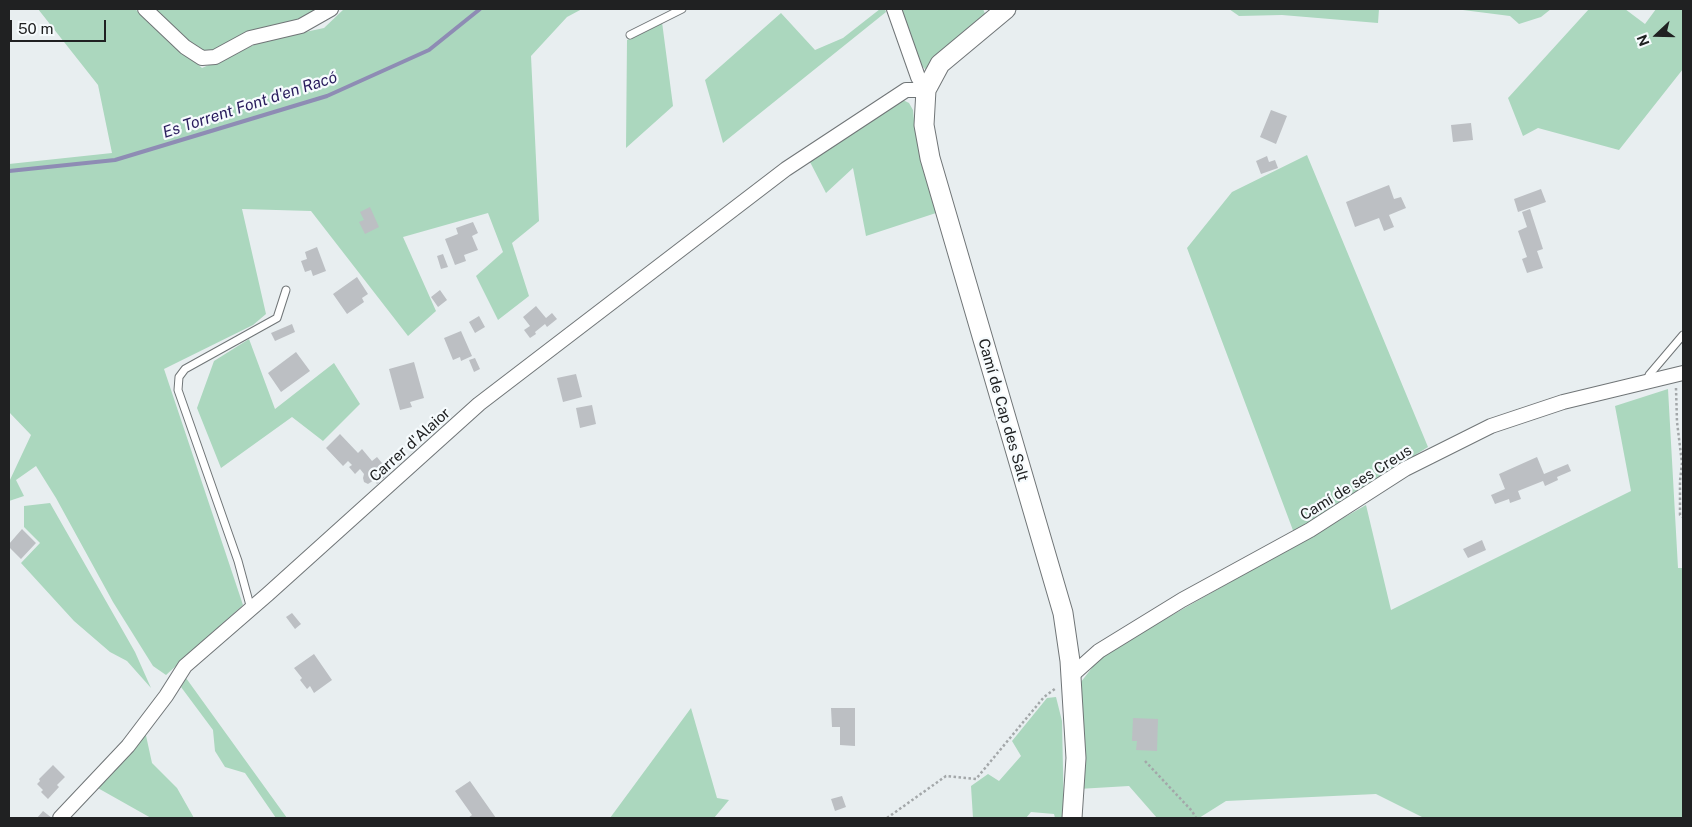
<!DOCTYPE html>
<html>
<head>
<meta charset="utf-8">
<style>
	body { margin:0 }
	#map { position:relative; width:1692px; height:827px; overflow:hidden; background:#e8eef0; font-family:"Public Sans",sans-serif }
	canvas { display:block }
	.frame { position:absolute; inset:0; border:10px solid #202122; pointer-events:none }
	.north { position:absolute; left:1632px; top:10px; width:50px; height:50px; -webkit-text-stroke:4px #f6fbfd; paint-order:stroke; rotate:249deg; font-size:14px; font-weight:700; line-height:20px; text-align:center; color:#202122 }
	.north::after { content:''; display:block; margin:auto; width:18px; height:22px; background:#202122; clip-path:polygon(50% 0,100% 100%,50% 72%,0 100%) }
	.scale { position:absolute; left:10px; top:20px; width:96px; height:22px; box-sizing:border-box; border:2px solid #202122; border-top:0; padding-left:6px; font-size:15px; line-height:18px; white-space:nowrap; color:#202122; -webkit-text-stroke:4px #f6fbfd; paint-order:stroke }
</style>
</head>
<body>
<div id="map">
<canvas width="1692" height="827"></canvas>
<div class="frame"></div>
<div class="north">N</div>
<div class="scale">50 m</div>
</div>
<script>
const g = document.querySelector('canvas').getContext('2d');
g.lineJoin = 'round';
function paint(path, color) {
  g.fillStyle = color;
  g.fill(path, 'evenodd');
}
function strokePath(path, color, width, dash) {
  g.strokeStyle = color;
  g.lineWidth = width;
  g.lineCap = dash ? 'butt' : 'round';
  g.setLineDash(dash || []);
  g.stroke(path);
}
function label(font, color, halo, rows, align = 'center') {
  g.font = font + ' "Public Sans",sans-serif';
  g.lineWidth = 4.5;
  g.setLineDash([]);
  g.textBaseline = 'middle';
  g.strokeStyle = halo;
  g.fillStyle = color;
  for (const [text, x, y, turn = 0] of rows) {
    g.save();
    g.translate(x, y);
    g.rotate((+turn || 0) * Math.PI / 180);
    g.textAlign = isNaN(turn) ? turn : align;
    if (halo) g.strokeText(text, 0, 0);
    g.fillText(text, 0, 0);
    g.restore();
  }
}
const green = new Path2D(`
	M38 9H135L202 68 263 41 324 28 344 9H582L567 17 531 56 539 221 512 243 529 296 498 320 476 276 503 252 488 213 403 237 436 311 408 336 311 211 242 209 266 314 253 325 164 369 243 605 166 675 153 666 113 602 56 498 36 466 16 480 24 496 9 501V482L31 435 9 412V164L112 153 98 85Z
	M151 9H319L310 16 288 23 251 30 220 49 203 52 181 40Z
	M880 9H885L886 12 723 143 705 80 781 13 815 50 843 38Z
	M897 9H983L986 16 926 70 915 59Z
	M1229 9H1379L1378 23 1282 15 1239 16Z
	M1455 9H1551L1541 17 1519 24 1510 16Z
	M1589 9H1625L1645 24 1656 9H1683V69L1619 150 1538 128 1523 136 1508 98Z
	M662 22 673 106 626 148 627 40Z
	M901 99 909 103 913 110 915 130 919 149 936 213 866 236 853 168 826 193 810 162Z
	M1307 155 1428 447 1363 487 1294 533 1187 248 1232 192Z
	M249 339 275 409 334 363 360 404 323 441 292 417 221 468 197 408 214 361Z
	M1668 389 1678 568H1683V818H1424L1376 794 1226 801 1199 818H1157L1129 786 1078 789 1077 687 1102 655 1366 505 1391 610 1631 491 1615 406Z
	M50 503 135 652 151 688 127 661 110 652 74 621 21 563 40 543 24 527V506Z
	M186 678 287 818H276L245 773 225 767 215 751 213 730 181 687Z
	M1056 697 1062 721 1064 818H1055L1054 814 1031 812 1026 818H973L971 786 988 774 999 781 1021 756 1012 741 1047 698Z
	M691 708 717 798 729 800 714 818H610Z
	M145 731 152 763 177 788 194 818H151L96 787Z`);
const stream = new Path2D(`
	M9 171 115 160 327 96 429 50 480 9`);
const building = new Path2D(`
	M1271 110 1287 116 1276 144 1260 137Z
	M1471 123 1473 140 1453 142 1451 125Z
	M1267 156 1269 162 1275 160 1278 168 1261 174 1256 161Z
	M1389 185 1394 199 1401 197 1406 208 1389 215 1394 227 1384 231 1379 218 1355 227 1346 202Z
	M1541 189 1546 202 1518 212 1514 199Z
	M370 207 379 227 365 234 359 222 364 220 360 212Z
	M1530 209 1543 249 1537 251 1543 268 1527 273 1522 259 1527 257 1518 231 1527 227 1522 212Z
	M473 222 478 233 472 236 478 250 464 255 466 261 455 265 445 239 458 234 456 228Z
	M317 247 326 271 313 276 311 270 305 272 301 261 307 259 305 252Z
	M443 254 448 267 441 269 437 256Z
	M357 277 368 294 362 298 364 302 347 314 333 294Z
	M440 290 447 300 438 307 431 297Z
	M536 306 546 318 552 313 557 319 547 327 545 324 535 332 536 334 530 338 524 330 530 326 523 317Z
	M479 316 485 327 475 333 469 322Z
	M292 324 295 332 275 341 271 333Z
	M461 331 472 356 461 361 460 357 453 360 444 338Z
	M296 352 310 371 281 392 268 373Z
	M475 358 480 369 474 372 469 360Z
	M414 362 424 398 410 402 412 407 400 410 389 369Z
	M576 374 582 397 563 402 557 378Z
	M592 405 596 424 580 428 576 408Z
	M340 434 358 453 362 449 372 461 377 457 382 463 376 469 378 470 381 467 388 474 377 484 374 480 368 484 364 482 363 478 364 474 360 469 355 474 349 467 352 465 348 461 343 466 326 448Z
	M1537 457 1544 474 1568 464 1571 471 1557 477 1558 480 1545 486 1543 481 1518 491 1521 499 1510 503 1509 499 1495 504 1491 495 1505 489 1499 474Z
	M22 529 36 543 21 559 9 547V544Z
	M1482 540 1486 550 1468 558 1463 549Z
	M292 613 301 624 295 629 286 617Z
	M314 654 332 680 314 693 310 686 307 689 300 680 302 678 294 668Z
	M831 708H855V746L840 745V727H832Z
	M1133 718 1158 719 1157 751 1136 750 1137 741H1132Z
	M53 765 65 777 57 785 59 787 48 799 41 792 43 790 37 784 40 781 39 779Z
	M470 781 496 818H468L472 815 455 791Z
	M842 796 846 807 835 811 831 799Z
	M43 811 52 818H37Z`);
const path = new Path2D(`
	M1676 388 1677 422 1682 463 1680 481V515L1683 517
	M1145 761 1192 811 1196 818
	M887 818 946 776 976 779 1044 697 1056 688`);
const lane = new Path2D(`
	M630 35 682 9
	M1651 380 1649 375 1683 335
	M251 609 238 561 178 390 179 377 185 369 277 318 286 290`);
const street = new Path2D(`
	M145 9 185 47 202 58 215 57 250 38 301 26 331 9
	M894 9 918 77 926 90
	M1071 676 1099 651 1182 600 1310 530 1405 469 1491 426 1563 402 1683 373
	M60 818 128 746 166 696 185 666 268 594 479 404 786 169 906 90H926`);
const secondary = new Path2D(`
	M1006 9 940 64 926 90 924 125 930 158 1063 613 1070 661 1076 758 1072 818`);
const streetNames = [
	["Camí de Cap des Salt",1003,410,74],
	["Carrer d'Alaior",410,445,-42],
	["Camí de ses Creus",1356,483,-32]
];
const waterNames = [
	["Es Torrent Font d'en Racó",250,105,-18]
];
paint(green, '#abd7be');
strokePath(stream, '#8e8cb4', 4);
paint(building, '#bcbfc3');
strokePath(lane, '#707577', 9);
strokePath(street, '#707577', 16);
strokePath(secondary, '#707577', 21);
strokePath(path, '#a3a7a9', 2.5, [2.5, 2.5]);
strokePath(lane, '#fff', 7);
strokePath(street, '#fff', 14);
strokePath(secondary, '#fff', 19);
label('15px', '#202122', '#f6fbfd', streetNames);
label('italic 16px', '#291c5d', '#f6fbfd', waterNames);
</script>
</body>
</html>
